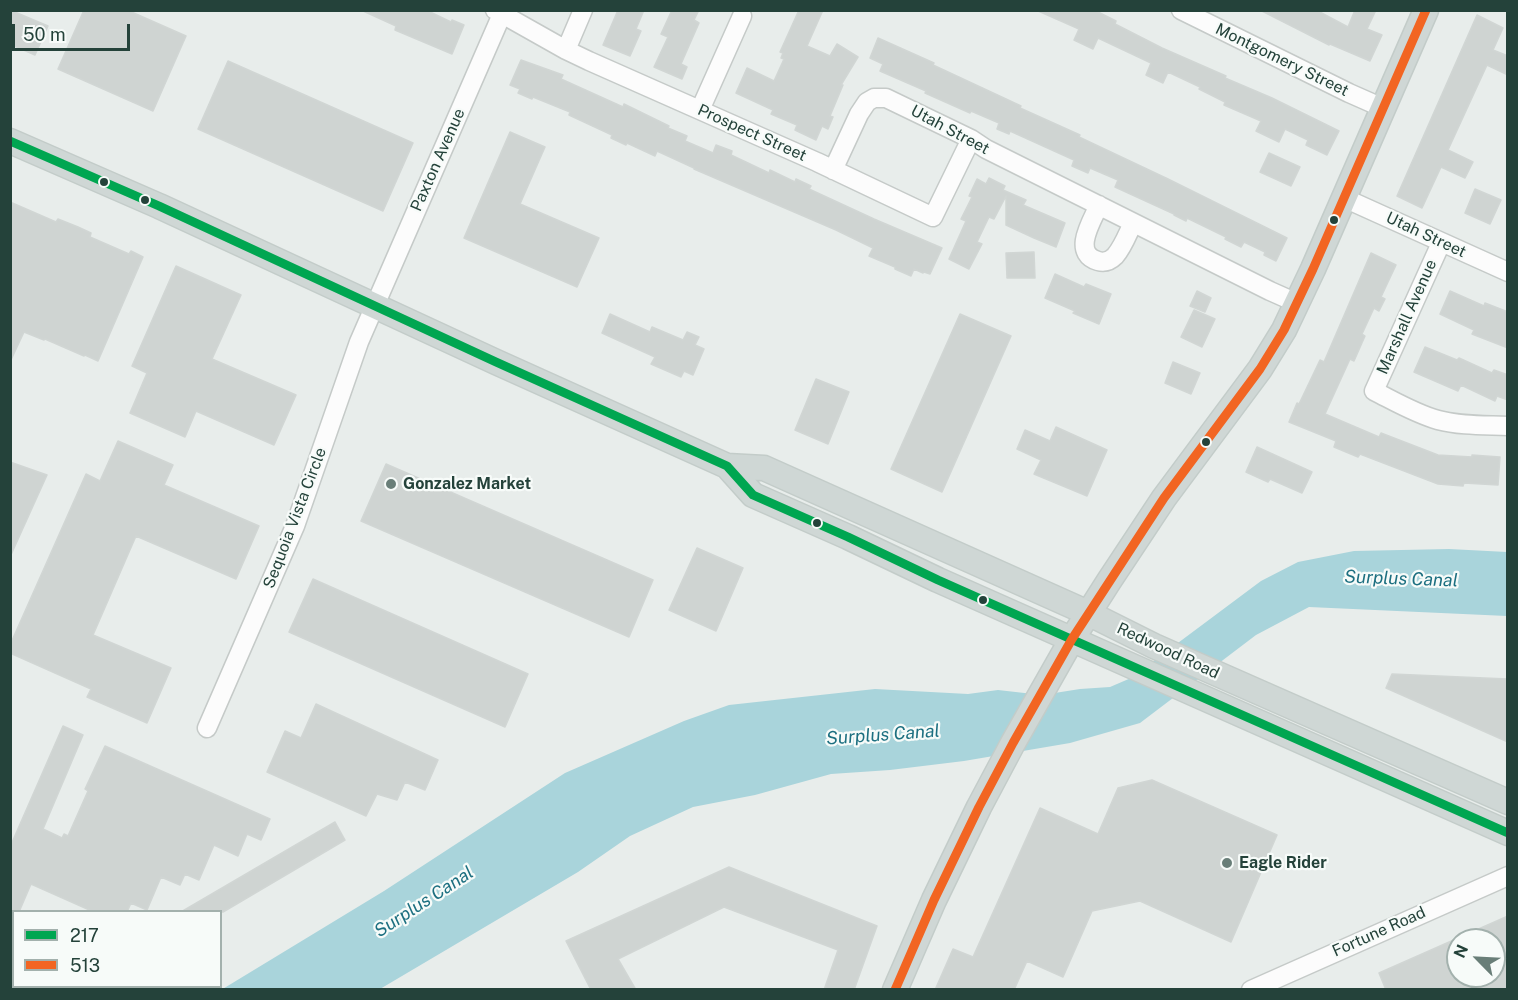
<!DOCTYPE html>
<html>
<head>
<meta charset="utf-8">
<style>
	body { margin:0 }
	#map { position:relative; width:1518px; height:1000px; overflow:hidden; background:#e8edeb; font-family:"Public Sans",sans-serif }
	canvas { display:block }
	.frame { position:absolute; inset:0; border:12px solid #24423a; pointer-events:none }
	.legend { position:absolute; left:12px; top:910px; width:210px; height:78px; box-sizing:border-box; background:#f7fbf9; border:2px solid #a3b1ad; margin:0; padding:8px 10px; list-style:none; font-size:18px; color:#24423a }
	.legend li { display:flex; align-items:center; gap:12px; height:30px }
	.legend b { width:30px; border:2px solid #a3b1ad }
	.north { position:absolute; left:1446px; top:928px; width:60px; height:60px; box-sizing:border-box; background:#f7fbf9; border:2px solid #a3b1ad; border-radius:50%; rotate:294deg; font-size:16px; font-weight:700; line-height:24px; text-align:center; color:#24423a }
	.north::after { content:''; display:block; margin:auto; width:21px; height:27px; background:#697e78; clip-path:polygon(50% 0,100% 100%,50% 72%,0 100%) }
	.scale { position:absolute; left:12px; top:24px; width:118px; height:27px; box-sizing:border-box; border:3px solid #24423a; border-top:0; padding-left:8px; font-size:18px; line-height:21px; white-space:nowrap; color:#24423a; -webkit-text-stroke:4px #f7fbf9; paint-order:stroke }
</style>
</head>
<body>
<div id="map">
<canvas width="1518" height="1000"></canvas>
<div class="frame"></div>
<ul class="legend">
<li><b style="height:8px;background:#00a651"></b>217</li>
<li><b style="height:8px;background:#f26522"></b>513</li>
</ul>
<div class="north">N</div>
<div class="scale">50 m</div>
</div>
<script>
const g = document.querySelector('canvas').getContext('2d');
g.lineJoin = 'round';
function paint(path, color) {
  g.fillStyle = color;
  g.fill(path, 'evenodd');
}
function strokePath(path, color, width, dash) {
  g.strokeStyle = color;
  g.lineWidth = width;
  g.lineCap = dash ? 'butt' : 'round';
  g.setLineDash(dash || []);
  g.stroke(path);
}
function label(font, color, halo, rows, align = 'center') {
  g.font = font + ' "Public Sans",sans-serif';
  g.lineWidth = 4.5;
  g.setLineDash([]);
  g.textBaseline = 'middle';
  g.strokeStyle = halo;
  g.fillStyle = color;
  for (const [text, x, y, turn = 0] of rows) {
    g.save();
    g.translate(x, y);
    g.rotate((+turn || 0) * Math.PI / 180);
    g.textAlign = isNaN(turn) ? turn : align;
    if (halo) g.strokeText(text, 0, 0);
    g.fillText(text, 0, 0);
    g.restore();
  }
}
const water = new Path2D(`
	M1449 549 1507 552V616L1309 607 1256 635 1140 723 1070 743 964 761 890 770 831 774 755 795 693 807 630 836 578 872 380 989 221 990 384 891 565 773 684 721 729 705 875 689 968 694 998 690 1042 695 1080 689 1110 687 1131 678 1261 581 1298 562 1354 551Z`);
const building = new Path2D(`
	M10 10 48 26 35 55 10 44Z
	M84 10H127L186 36 153 111 58 69Z
	M361 10H426L451 22 452 20 464 25 452 54 395 30 396 26Z
	M618 10H644L636 29 641 31 630 56 603 45Z
	M672 10H699L694 20 699 23 681 64 687 67 682 79 654 67 668 37 661 34Z
	M799 10H823L807 46 830 56 837 44 858 57 841 85H843L830 116 833 117 828 129 822 126 816 140 795 130 797 125 771 114 773 110 736 93 747 68 774 81 784 59 781 58 783 53 780 52Z
	M1036 10H1094L1116 21 1115 24 1162 48 1226 76 1225 78 1272 98 1339 131 1327 155 1306 145 1308 140 1285 129 1279 142 1256 131 1261 121 1224 105 1225 102 1199 89 1200 87 1168 72 1163 83 1146 75 1151 63 1098 38 1093 49 1074 40 1079 29Z
	M1260 10H1316L1348 27 1355 10H1376L1367 29 1382 35 1370 61 1330 44 1329 45Z
	M1477 15 1503 28 1493 50 1508 56V75L1487 65 1448 150 1473 162 1465 178 1441 167 1422 208 1397 196Z
	M878 38 934 63 933 65 1021 106 1020 108 1080 135 1079 137 1168 179 1287 238 1276 261 1264 255 1265 252 1244 242 1241 247 1225 239 1226 237 1187 218 1186 221 1174 215V214L1115 187 1118 180 1090 168 1088 173 1072 166 1074 160 1010 131 1009 134 997 129 999 123 971 111 970 113 925 93 926 91 880 71 883 64 870 58Z
	M521 60 563 75 561 79 623 107 624 104 669 126 668 128 687 136 685 141 713 153 716 145 732 151 731 155 769 173 770 170 795 182 796 179 811 186 809 189 874 219 942 248 930 274 924 272 923 273 914 269 911 276 895 269V267L869 256 873 248 836 230 694 169V168L657 151 655 156 627 143 626 145 611 138 612 135 569 115 570 112 533 97 532 99 518 93 520 89 510 85Z
	M228 61 413 143 383 211 198 129Z
	M510 132 545 147 520 204 599 238 577 287 464 238Z
	M1269 153 1300 167 1291 186 1260 172Z
	M989 178 1005 186 1003 190 1026 200 1023 205 1065 223 1056 247 1034 238 1006 225V196L994 219 989 217 977 242 982 244 969 269 949 259 966 221 961 219 972 197 969 196 977 179 986 184Z
	M1475 189 1501 200 1490 224 1465 213Z
	M10 202 56 222 58 219 78 227 91 233 90 237 129 254 131 251 143 257 98 361 85 355 84 356 45 339 44 340 24 332 10 362Z
	M1034 252 1035 278H1007L1006 253Z
	M1371 253 1396 265 1381 297 1385 299 1379 311 1374 308 1362 334 1365 336 1354 361 1350 359 1325 414 1379 437 1381 433 1438 455 1472 457V455L1500 457 1498 485 1464 483 1463 486 1438 484 1360 454 1358 457 1334 447 1336 441 1289 422 1297 403 1299 404 1320 360 1324 362Z
	M176 266 241 295 212 359 296 395 274 445 196 411 185 437 130 413 147 373 132 366Z
	M1055 274 1084 287 1086 284 1111 294 1099 324 1073 313 1075 311 1045 298Z
	M1197 291 1211 298 1205 312 1190 306Z
	M1450 291 1484 306 1485 303 1508 312V348L1472 334 1474 330 1440 314Z
	M1194 310 1215 319 1202 347 1181 337Z
	M610 314 650 332 652 327 683 340 687 332 699 337 695 345 704 349 693 375 684 371 681 377 651 364 655 357 602 333Z
	M960 314 1011 336 942 492 891 469Z
	M1425 347 1457 360 1459 358 1492 373 1494 370 1508 375V400L1497 396 1495 401 1461 385 1458 391 1414 372Z
	M1173 362 1200 373 1191 394 1165 383Z
	M816 379 849 392 828 444 795 430Z
	M1056 427 1107 450 1087 496 1034 474 1041 460 1017 449 1025 430 1050 441Z
	M118 441 173 465 164 485 259 526 236 579 136 536 93 635 171 668 147 723 87 697 91 689 10 653V645L86 474 100 481Z
	M1257 447 1312 472 1302 493 1270 479 1268 482 1246 472Z
	M10 462 47 475 10 557Z
	M386 464 653 580 629 637 361 521Z
	M697 548 743 568 716 631 669 610Z
	M313 579 528 674 505 727 289 632Z
	M1392 674 1508 679V742L1386 688Z
	M316 704 438 760 425 790 405 782 397 800 377 794 366 816 267 772 285 731 301 738Z
	M63 726 83 735 43 829 62 838 64 834 68 836 88 791 85 789 105 746 270 819 261 840 247 834 238 856 214 845 199 880 185 874 180 885 161 877 147 910 131 903 127 912H94L31 884 19 912H14V924L10 931V847Z
	M1152 780 1277 835 1231 942 1140 901 1092 911 1063 977 1027 961 1014 990H935L953 949 973 957 1040 808 1098 834 1118 788Z
	M335 822 345 840 223 912H181Z
	M729 867 877 926 854 990H824L838 950 724 907 618 959 636 990H591L566 941Z
	M1508 916V990H1386L1379 973ZM1458 940H1494V976H1458Z`);
const minor = new Path2D(`
	M495 10 566 50 589 61 817 162 933 217 971 139
	M1181 10 1349 93 1383 108
	M566 50 583 10
	M700 110 742 16
	M833 170 859 114 867 102 874 98H886L971 139 986 149 1270 291 1297 303
	M1344 198 1508 272
	M1099 205C1092 221 1071 253 1098 261 1105 263 1110 261 1115 256 1123 247 1128 233 1133 223
	M1441 243 1374 391C1394 401 1416 414 1438 420 1461 426 1484 425 1508 426
	M207 728 295 526 359 342 502 14
	M1251 990 1508 876`);
const major = new Path2D(`
	M10 141 159 206 496 362 727 466 764 468 1088 613 1154 646 1508 802
	M727 466 753 495 848 537 938 580 1508 833
	M895 990 934 900 979 807 1013 743 1072 639 1109 581 1164 498 1260 369 1284 330 1313 269 1426 10`);
const bus1 = new Path2D(`
	M10 141 159 206 496 362 727 466 753 495 848 537 938 580 1508 833`);
const bus2 = new Path2D(`
	M895 990 934 900 979 807 1013 743 1072 639 1164 498 1260 369 1284 330 1313 269 1426 10`);
const markers = [
	[104,182,5,"#24423a"],
	[145,200,5,"#24423a"],
	[1334,220,5,"#24423a"],
	[1206,442,5,"#24423a"],
	[391,484,6,"#697e78"],
	[817,523,5,"#24423a"],
	[983,600,5,"#24423a"],
	[1227,863,6,"#697e78"]
];
const streetNames = [
	["Montgomery Street",1282,60,26],
	["Utah Street",950,130,28],
	["Prospect Street",752,133,24],
	["Paxton Avenue",438,160,-66],
	["Utah Street",1426,235,25],
	["Marshall Avenue",1407,317,-66],
	["Sequoia Vista Circle",295,518,-69],
	["Redwood Road",1168,651,25],
	["Fortune Road",1379,932,-24]
];
const poiNames = [
	["Gonzalez Market",403,484],
	["Eagle Rider",1239,863]
];
const waterNames = [
	["Surplus Canal",1401,579,2],
	["Surplus Canal",883,735,-4],
	["Surplus Canal",424,902,-33]
];
paint(water, '#a9d4db');
paint(building, '#cfd4d2');
strokePath(building, '#d1d6d4', 1.5);
strokePath(minor, '#c5cac8', 21);
strokePath(major, '#c3ccc9', 27);
strokePath(minor, '#fcfcfc', 18);
strokePath(major, '#cfd7d5', 24);
strokePath(bus1, '#00a651', 9);
strokePath(bus2, '#f26522', 9);
for (const [x, y, r, color] of markers) {
  const dot = new Path2D();
  dot.arc(x, y, r, 0, 2 * Math.PI);
  g.fillStyle = color;
  g.fill(dot);
  strokePath(dot, '#f7fbf9', 2);
}
label('16px', '#24423a', '#f7fbf9', streetNames);
label('bold 16px', '#24423a', '#f7fbf9', poiNames, 'left');
label('italic 18px', '#1c6f80', '#f7fbf9', waterNames);
</script>
</body>
</html>
